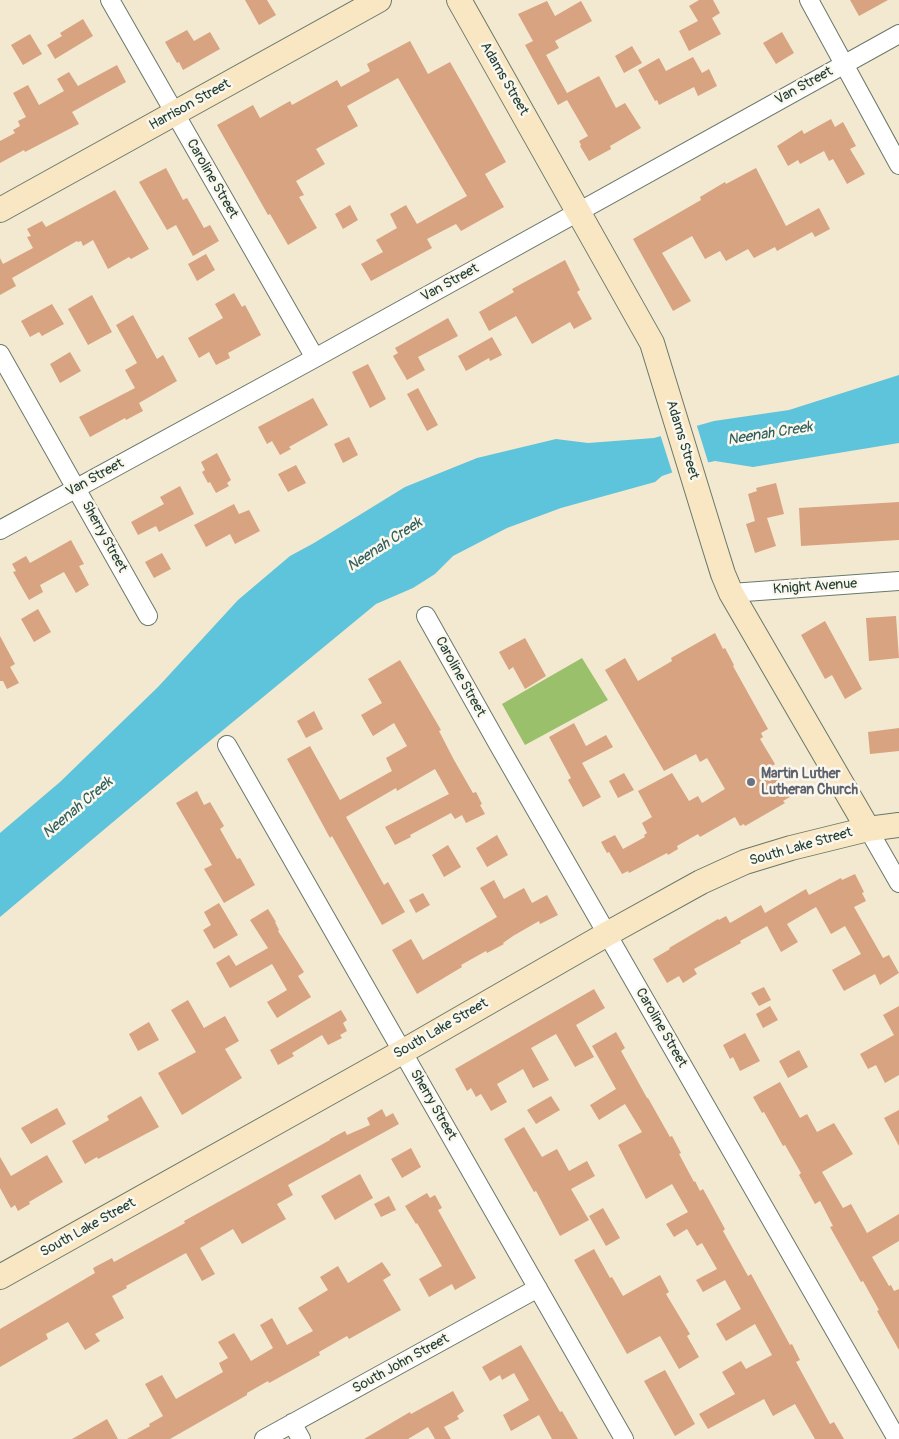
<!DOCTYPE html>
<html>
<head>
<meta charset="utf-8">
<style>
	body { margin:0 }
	canvas { display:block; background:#f3e8d0 }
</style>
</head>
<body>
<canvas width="899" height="1439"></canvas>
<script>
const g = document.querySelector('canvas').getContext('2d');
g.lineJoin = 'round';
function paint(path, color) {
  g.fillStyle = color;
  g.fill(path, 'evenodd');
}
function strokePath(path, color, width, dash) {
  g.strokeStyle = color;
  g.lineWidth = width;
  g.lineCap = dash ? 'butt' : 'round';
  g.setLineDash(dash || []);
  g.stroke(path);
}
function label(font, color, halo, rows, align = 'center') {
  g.font = font + ' Pangolin,sans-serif';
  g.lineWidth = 5;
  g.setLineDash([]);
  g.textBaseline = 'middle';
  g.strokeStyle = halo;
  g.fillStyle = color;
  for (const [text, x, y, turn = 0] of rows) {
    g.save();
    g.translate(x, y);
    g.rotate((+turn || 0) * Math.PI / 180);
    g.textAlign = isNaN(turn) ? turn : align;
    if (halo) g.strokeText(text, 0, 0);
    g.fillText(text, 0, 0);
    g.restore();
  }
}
const green = new Path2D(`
	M582 658 608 700 525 745 502 704Z`);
const water = new Path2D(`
	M899 375V443L753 467 715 461 691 466 662 476 655 482 561 508 507 528 453 556 435 574 413 588 376 604 194 754 0 917V833L60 782 158 687 238 600 290 556 314 543 405 487 477 458 556 439 588 443 654 438 714 421 789 410Z`);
const pier = new Path2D(`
	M696 423 709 465 691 469 673 475 660 434Z`);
const building = new Path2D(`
	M245 0H267L276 15 259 25Z
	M699 0H713L720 13 712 18 721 34 689 51 679 31 698 21 689 6Z
	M850 0H888L859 16Z
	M547 1 555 16 581 1 592 21 555 41 559 48 546 55 567 93 599 76 616 108 625 103 641 128 610 146 611 149 589 161 580 146 581 145 579 141 588 136 567 100 558 105 525 45 533 41 518 14Z
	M83 19 93 36 55 59 47 45 62 36 60 33Z
	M187 30 194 41 210 32 220 49 183 70 179 62 177 63 165 42Z
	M782 32 794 53 776 64 763 43Z
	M30 34 42 54 23 65 11 45Z
	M410 41 428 74 450 62 475 106 506 162 485 174 504 207 461 231 456 224 427 239 432 248 371 281 361 264 383 252 376 240 397 228 390 214 406 205 417 224 467 196 398 78 347 106 358 126 316 149 325 164 296 181 304 195 299 197 317 228 288 245 270 214 268 215 217 125 253 105 260 118 290 101 292 105 337 80 341 87 370 71 367 64Z
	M632 46 642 63 624 73 615 56Z
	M693 57 702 73 709 69 717 86 698 96 694 87 659 105 657 100 655 101 638 70 659 58 666 71Z
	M117 65 126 82 72 112 79 124 25 152 24 150 0 163V141L15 133 13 130 20 126 18 121 26 117 13 93 28 85 39 105 64 91 57 79 69 72 78 86Z
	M831 119 835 127 843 122 856 146 850 149 865 174 847 184 833 159 829 161 824 151 800 164 798 160 788 166 777 146 802 130 804 134Z
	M166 168 183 200 187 198 204 228 210 225 219 241 193 256 176 225 167 230 139 182Z
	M756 168 786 226 819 208 830 229 815 237 812 232 777 251 775 247 754 258 748 249 726 261 720 251 705 259 692 236 662 253 691 301 673 311 633 239 701 200 700 197 725 182 726 184Z
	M115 190 149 249 131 259 129 257 108 269 93 240 83 246 81 241 78 242 77 241 12 278 16 286 0 295V258L3 264 33 248 27 237 31 236 27 229 42 221 46 227Z
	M350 205 358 220 343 229 335 214Z
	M206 254 215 270 197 281 188 264Z
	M565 260 580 290 577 292 592 319 574 329 570 322 532 344 516 316 489 331 479 312 514 292 512 289Z
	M234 293 242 307 245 305 261 335 228 353 230 358 216 365 209 352 199 358 188 338 223 318 215 304Z
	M92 295 112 332 88 345 68 309Z
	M52 304 64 324 42 336 39 332 30 337 21 321Z
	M133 315 157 359 163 355 177 381 139 403 143 411 126 420 125 418 90 437 79 417 135 388 125 370 137 363 116 325Z
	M448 318 458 336 418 357 425 370 407 380 393 356 398 353 395 348Z
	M492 337 502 355 490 361 489 358 466 371 458 356Z
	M70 352 81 371 60 383 50 364Z
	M368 364 386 399 370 408 352 372Z
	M418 388 438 425 427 431 407 394Z
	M313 398 328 425 289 447 291 449 280 455 272 441 267 444 258 427Z
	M349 437 358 455 343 463 334 444Z
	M217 453 231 480 227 483 229 486 216 493 210 482 208 483 202 472 205 470 201 462Z
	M296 465 306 483 288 492 278 474Z
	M776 483 784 514 767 518 776 546 755 553 746 524 755 521 748 494 757 491 756 488Z
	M180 486 194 514 159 532 156 526 138 535 131 522 164 504 160 497Z
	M899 502V540L801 546 799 508Z
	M234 504 239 514 249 510 260 531 235 544 230 534 206 547 194 525Z
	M71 540 84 564 79 566 89 585 76 593 64 572 40 585 43 592 29 600 13 572 16 571 12 564 26 556 30 563Z
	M162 553 171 569 154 578 145 562Z
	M38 609 51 632 34 642 21 619Z
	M896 616 899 658 869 661 866 618Z
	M825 621 862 689 845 699 832 675 825 679 801 635Z
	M715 633 723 649 725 648 734 665 733 666 768 729 761 733 763 737 760 739 775 764 772 766 790 797 783 801 785 803 745 826 744 824 740 826 735 817 700 837 698 834 677 846 678 849 668 855 667 853 629 873 628 871 622 874 609 852 607 853 601 842 615 835 623 849 645 837 644 835 647 833 642 823 652 817 638 791 672 773 689 801 698 796 702 803 725 789 707 758 700 762 696 754 664 771 605 670 625 658 638 681 672 661 671 658Z
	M0 636 15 664 10 667 19 683 7 689 3 681H0Z
	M525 638 546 676 525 689 513 667 509 670 499 652Z
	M400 660 441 730 439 731 454 760 473 793 476 792 482 804 480 805 485 814 466 823 462 815 455 819 451 813 410 835 411 837 395 845 385 827 449 794 435 769 397 791 396 788 346 817 384 885 388 882 405 912 382 925 332 836 330 838 287 759 310 746 340 800 392 771 386 758 407 746 394 723 373 736 361 715 382 703 368 679Z
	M314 711 323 729 306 738 297 721Z
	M574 723 586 746 606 735 613 747 582 763 601 797 583 807 568 780 571 778 549 737Z
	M899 728V751L870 754 868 732Z
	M624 773 634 790 618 798 609 781Z
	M197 791 204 805 210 802 224 826 220 829 237 859 240 858 255 885 224 903 204 869 212 865 176 803Z
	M497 835 508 855 487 867 476 848Z
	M448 845 461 867 444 877 432 855Z
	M855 874 864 892 862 893 866 901 854 907 883 958 889 955 899 973 880 985 875 974 844 991 832 970 861 954 845 926 831 934 816 907 787 924 798 942 781 952 767 926 740 941 741 943 694 969 697 974 683 983 679 976 667 983 653 959 670 949 669 948 718 919 719 920 726 916 730 923 761 905 765 913 806 889 809 895 841 878 842 880Z
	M494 880 504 899 524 888 532 903 547 895 558 915 540 924 539 921 513 936 503 943 504 944 487 953 486 951 461 965 462 967 417 994 392 950 411 939 423 960 497 917 480 888Z
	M423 893 430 905 416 913 409 900Z
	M219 903 238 935 214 949 203 930 211 925 204 912Z
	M268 909 276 922H275L279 930 278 931 304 972 298 976 311 997 277 1018 267 1002 287 990 272 964 230 988 216 963 229 955 236 966 268 948 250 920Z
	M764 987 771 1000 759 1006 751 993Z
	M594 989 605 1008 576 1025 594 1057 575 1067 556 1034 531 1048 549 1080 533 1088 523 1069 497 1084 507 1102 491 1111 481 1094 476 1097 471 1088 467 1091 455 1069Z
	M188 1000 204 1028 225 1016 239 1041 225 1049 242 1078 182 1115 158 1073 196 1052 171 1010Z
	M770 1006 778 1020 763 1028 756 1014Z
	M899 1006V1075L885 1083 876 1065 868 1069 860 1054 894 1035 883 1015Z
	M341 1010 347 1020 343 1023 347 1031 340 1035 342 1038 328 1045 322 1035 292 1053 294 1056 278 1065 270 1050Z
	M149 1022 159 1040 138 1051 129 1034Z
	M616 1032 625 1048 621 1051 647 1098H648L670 1137 672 1136 681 1153 679 1154 694 1182 695 1181 700 1191 703 1189 725 1229 723 1231 748 1276 751 1274 790 1345 792 1344 800 1360 796 1362 830 1424 834 1422 844 1439H815L795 1404 773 1416 764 1399 708 1429 699 1414 735 1394 722 1372 741 1361 746 1369 772 1355 755 1324 726 1341 716 1324 741 1309 725 1280 703 1292 696 1280 717 1269 702 1243 697 1246 687 1229 674 1237 666 1224 688 1212 672 1184 646 1199 618 1145 642 1132 625 1104 599 1120 590 1105 616 1089 592 1046Z
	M745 1033 760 1061 740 1071 733 1057 730 1059 723 1045Z
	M799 1050 808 1067 788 1078 779 1061Z
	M780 1082 800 1118 807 1114 817 1132 834 1123 853 1154 822 1172 843 1208 851 1204 867 1233 899 1214V1241L872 1257 889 1286 891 1285 894 1291 899 1289V1350L877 1311 879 1310 863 1281 861 1282 830 1227 833 1226 820 1201 815 1204 799 1175 801 1173 785 1145 783 1146 764 1112 762 1113 753 1097Z
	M141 1096 159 1127 98 1159 97 1157 85 1164 72 1141 109 1120 107 1116Z
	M551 1096 560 1110 536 1124 527 1110Z
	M57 1108 66 1124 31 1144 21 1128Z
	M382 1109 386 1117 393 1113 399 1124 288 1185 293 1195 277 1204 286 1219 242 1244 233 1229 200 1248 215 1274 202 1281 186 1253 126 1286 127 1288 112 1296 124 1318 95 1334 100 1341 85 1350 68 1322 46 1334 48 1339 0 1367V1329L95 1273 93 1268 112 1258 114 1262 185 1223 184 1221 330 1140V1139L345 1131 347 1135 370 1125 367 1118Z
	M899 1110V1146L884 1118Z
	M524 1127 542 1157 557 1149 569 1171 587 1161 595 1176 571 1189 589 1220 560 1236 536 1191 534 1192 504 1139Z
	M411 1148 421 1167 402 1178 391 1159Z
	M47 1155 63 1182 29 1202 30 1204 18 1211 15 1205 11 1208 0 1188V1157L11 1176Z
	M360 1174 373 1198 335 1220 321 1196Z
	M427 1193 430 1198 435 1195 442 1208 438 1210 476 1278 455 1290 452 1284 429 1297 419 1279 442 1266 417 1223 416 1224 405 1206Z
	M389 1196 396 1210 381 1217 374 1204Z
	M603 1208 620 1238 606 1246 589 1216Z
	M594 1249 610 1278 612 1277 623 1296 660 1275 669 1292 666 1294 690 1334 687 1336 699 1357 679 1369 660 1336 627 1354 574 1260Z
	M382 1262 391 1275 383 1280 401 1310 349 1339 347 1336 319 1352 320 1355 269 1383 268 1381 247 1393V1395L170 1439H127L150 1426 149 1424 163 1416 145 1384 162 1375 176 1399 223 1372 219 1363 228 1358 218 1342 234 1333 251 1361 273 1348 260 1325 272 1318 287 1345 313 1331 298 1308 328 1290 320 1277 338 1266 348 1283Z
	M521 1345 560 1412 562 1411 578 1439H552L539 1415 511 1431 503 1415 529 1400 514 1373 502 1380 500 1375 490 1381 482 1367Z
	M665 1370 695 1424 675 1436 644 1381Z
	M453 1391 464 1411 457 1416 459 1419 444 1427 451 1439H435L428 1427 408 1439H364L410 1412 411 1414Z
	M107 1419 118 1439H72Z`);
const street = new Path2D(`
	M110 0 315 358
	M809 0 899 165
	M0 354 148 616
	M0 530 315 358 899 34
	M731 593 899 581
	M426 616 498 744 897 1439
	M227 745 624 1439
	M868 829 899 883
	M292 1423 301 1439
	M264 1439 538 1288`);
const secondary = new Path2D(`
	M459 0 652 343 713 542 723 574 731 593 868 829
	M0 210 379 0
	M0 1277 402 1052 607 934 701 882 745 862 791 848 868 829 899 825`);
const markers = [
	[751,782,5,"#6b7280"]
];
const streetNames = [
	["Adams Street",504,79,60],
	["Van Street",804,86,-29],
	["Harrison Street",190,105,-29],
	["Caroline Street",212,179,60],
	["Van Street",450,283,-29],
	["Adams Street",682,440,73],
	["Van Street",95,478,-29],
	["Sherry Street",104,537,61],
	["Knight Avenue",815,587,-4],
	["Caroline Street",460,677,61],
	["South Lake Street",801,847,-16],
	["Caroline Street",661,1028,60],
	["South Lake Street",441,1029,-30],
	["Sherry Street",433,1105,60],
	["South Lake Street",88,1228,-29],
	["South John Street",401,1364,-29]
];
const worshipNames = [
	["Martin Luther",761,774],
	["Lutheran Church",761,790]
];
const waterNames = [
	["Neenah Creek",770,434,-9],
	["Neenah Creek",385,545,-33],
	["Neenah Creek",78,808,-40]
];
paint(green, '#9bc06b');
paint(water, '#5ec4db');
paint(pier, '#f3e8d0');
paint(building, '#d8a380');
strokePath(street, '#69796b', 20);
strokePath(secondary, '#69796b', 26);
strokePath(street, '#fff', 18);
strokePath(secondary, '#f9e7c3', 24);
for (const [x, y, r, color] of markers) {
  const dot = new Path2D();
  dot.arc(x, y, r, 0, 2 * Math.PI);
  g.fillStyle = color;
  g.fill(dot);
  strokePath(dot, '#fbf7ec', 2);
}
label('14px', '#1f3d34', '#fbf7ec', streetNames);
label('bold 14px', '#5b616d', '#fbf7ec', worshipNames, 'left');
label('italic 15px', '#2f5f5e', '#fbf7ec', waterNames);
</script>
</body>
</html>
